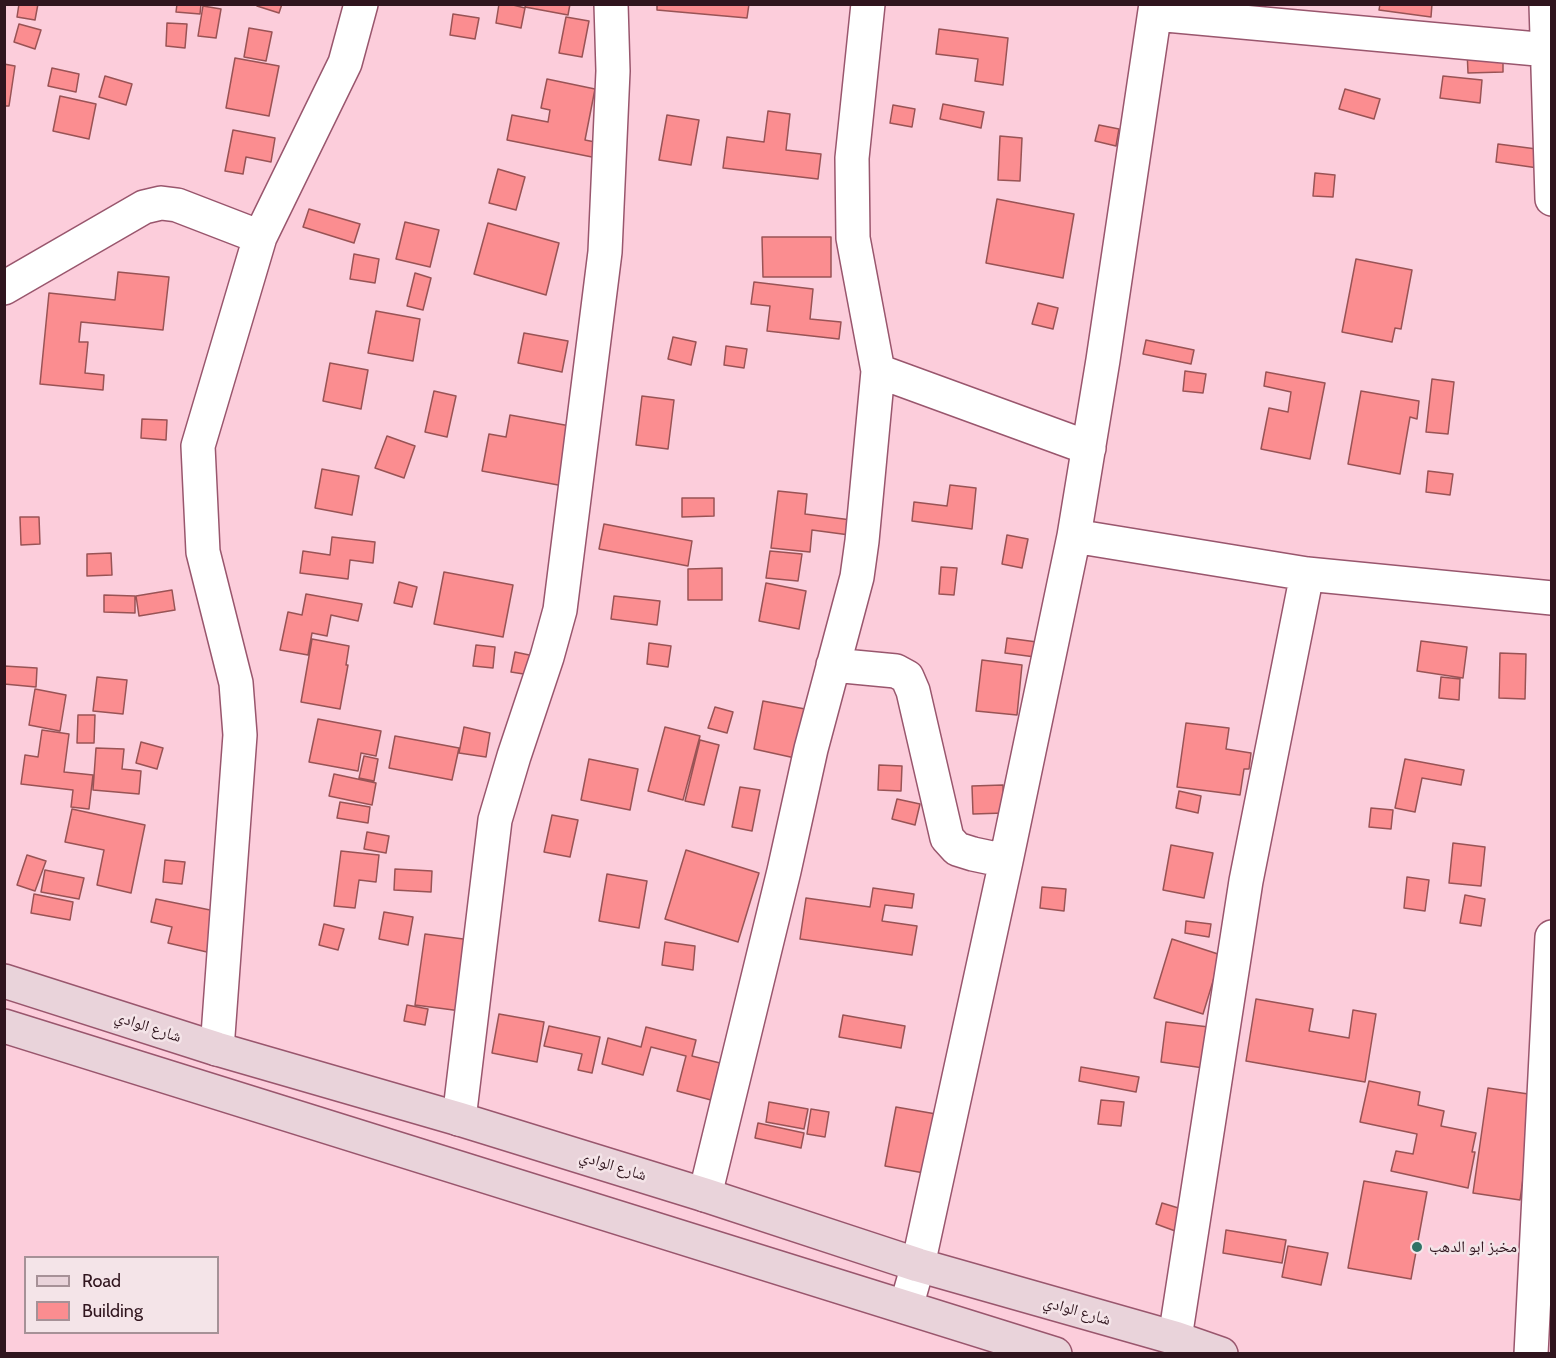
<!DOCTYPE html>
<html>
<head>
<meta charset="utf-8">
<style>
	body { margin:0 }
	#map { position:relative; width:1556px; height:1358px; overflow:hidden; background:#fccddb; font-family:Cabin,sans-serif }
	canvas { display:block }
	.frame { position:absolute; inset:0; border:6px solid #30151e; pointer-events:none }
	.legend { position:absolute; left:24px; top:1256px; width:195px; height:78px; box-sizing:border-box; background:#f4e4e8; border:2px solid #a69197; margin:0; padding:8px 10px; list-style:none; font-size:18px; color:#30151e }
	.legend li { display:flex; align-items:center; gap:12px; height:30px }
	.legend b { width:30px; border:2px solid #a69197 }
</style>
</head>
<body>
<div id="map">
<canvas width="1556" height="1358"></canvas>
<div class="frame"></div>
<ul class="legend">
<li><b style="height:8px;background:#e9d3da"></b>Road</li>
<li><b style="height:16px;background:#fb8d90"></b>Building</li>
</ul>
</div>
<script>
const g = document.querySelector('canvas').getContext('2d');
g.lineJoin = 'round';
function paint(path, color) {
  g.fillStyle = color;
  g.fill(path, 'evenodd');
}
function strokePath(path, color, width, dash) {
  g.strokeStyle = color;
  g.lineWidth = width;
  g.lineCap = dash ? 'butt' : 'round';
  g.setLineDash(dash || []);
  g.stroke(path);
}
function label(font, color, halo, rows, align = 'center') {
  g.font = font + ' Cabin,"Noto Naskh Arabic",sans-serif';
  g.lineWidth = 5;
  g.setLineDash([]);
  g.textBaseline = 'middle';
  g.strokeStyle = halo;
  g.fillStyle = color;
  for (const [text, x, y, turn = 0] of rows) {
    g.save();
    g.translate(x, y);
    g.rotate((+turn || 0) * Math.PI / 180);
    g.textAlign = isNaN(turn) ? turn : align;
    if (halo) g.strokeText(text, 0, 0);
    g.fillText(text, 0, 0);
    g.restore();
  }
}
const building = new Path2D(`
	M19 4H38L35 20 17 17Z
	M177 4H201L200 14 176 12Z
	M257 4H282L279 13 257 6Z
	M499 4H509L525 8 521 28 496 23Z
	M526 4H570L568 15 525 7Z
	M657 4H749L747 18 657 10Z
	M1380 4H1432L1431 17 1379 10Z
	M203 6 221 9 216 38 198 36Z
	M453 14 479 18 475 39 450 35Z
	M566 17 589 21 582 57 559 53Z
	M167 23 187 24 185 48 166 46Z
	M19 24 41 30 35 49 14 42Z
	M249 28 272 32 266 61 244 57Z
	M939 29 1008 38 1003 85 975 81 978 59 936 54Z
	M1503 49V72L1468 73 1467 50Z
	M235 58 279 66 269 116 226 108Z
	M4 64 15 66 9 106H4Z
	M52 68 79 74 76 92 48 86Z
	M105 76 132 84 126 105 99 97Z
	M1443 76 1482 80 1480 103 1440 98Z
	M547 79 595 89 585 140 605 144 602 159 507 140 512 115 548 122 550 110 541 108Z
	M1345 89 1380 99 1374 119 1339 109Z
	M60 96 96 104 89 139 53 131Z
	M943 104 984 112 981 128 940 119Z
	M893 105 915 109 912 127 890 123Z
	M768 111 790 114 786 150 821 154 818 179 723 168 727 137 764 142Z
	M667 115 699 120 691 165 659 160Z
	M1099 125 1119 129 1116 146 1095 141Z
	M233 130 275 138 271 162 246 157 243 174 225 171Z
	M1000 136 1022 138 1020 181 998 180Z
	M1498 144 1552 151V170L1496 162Z
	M498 169 525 177 516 210 489 203Z
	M1315 173 1335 175 1333 197 1313 196Z
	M997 199 1074 214 1063 278 986 263Z
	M309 209 360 224 354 243 303 227Z
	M405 222 439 230 430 267 396 259Z
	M488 223 559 243 546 295 474 274Z
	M762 237H831V277H763Z
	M354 254 379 259 375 283 350 279Z
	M1356 259 1412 270 1401 329 1395 328 1392 342 1342 332Z
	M118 272 169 277 163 330 81 322 79 342H88L85 373 104 375 103 390 40 384 49 293 115 300Z
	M415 273 431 278 423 310 407 306Z
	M754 282 813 289 810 319 841 322 839 339 767 331 770 306 751 304Z
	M1038 303 1058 308 1053 329 1032 324Z
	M376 311 420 319 413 361 368 353Z
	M524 333 568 341 562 372 518 363Z
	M673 337 696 342 691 365 668 359Z
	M1146 340 1194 350 1191 364 1143 354Z
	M726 346 747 349 744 368 724 365Z
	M330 363 368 370 361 409 323 401Z
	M1185 371 1206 374 1203 393 1183 391Z
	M1266 372 1325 383 1310 459 1261 449 1269 408 1288 412 1291 392 1264 386Z
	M1432 379 1454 382 1448 434 1426 432Z
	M434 391 456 396 447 437 425 432Z
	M1361 391 1419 401 1417 419 1410 417 1400 474 1348 464Z
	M642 396 674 400 668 449 636 445Z
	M510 415 581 428 569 487 482 471 489 434 506 437Z
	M142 419 167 420 166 440 141 438Z
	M387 436 415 446 404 478 375 468Z
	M322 469 359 476 352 515 315 508Z
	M1428 471 1453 474 1450 495 1426 492Z
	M950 485 976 488 972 529 912 521 914 502 947 506Z
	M778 491 807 494 805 514 859 521 857 536 812 530 810 552 771 548Z
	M682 498H714V516L682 517Z
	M20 517H39L40 544 21 545Z
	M604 524 692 541 688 566 599 549Z
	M1007 535 1028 539 1022 568 1002 564Z
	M332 537 375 542 373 563 350 560 348 579 300 573 303 551 330 555Z
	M770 551 802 554 798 581 766 578Z
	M111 553 112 575 87 576V554Z
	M941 567 957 568 954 595 939 594Z
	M722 568V600H688V569Z
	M444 572 513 585 503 637 434 624Z
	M399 582 417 587 412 607 394 603Z
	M766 583 806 591 799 629 759 621Z
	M172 590 175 610 139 616 136 596Z
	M306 594 362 604 358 621 331 615 327 636 312 633 308 655 280 650 288 612 302 615Z
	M104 595 135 596V613L104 612Z
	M614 596 660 601 657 625 611 619Z
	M1007 638 1037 642 1035 657 1005 653Z
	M312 639 349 646 346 665H348L340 709 301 702Z
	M1421 641 1467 647 1463 678 1417 671Z
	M649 643 671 646 668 667 647 664Z
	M476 645 495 647 493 668 473 666Z
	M515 652 534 656 530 675 511 672Z
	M1500 653 1526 654 1525 699 1499 698Z
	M982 660 1022 665 1017 715 976 711Z
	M4 666 37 668 36 687 4 684Z
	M97 677 127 680 123 714 93 711Z
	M1441 677 1460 679 1459 700 1439 698Z
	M35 689 66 695 60 731 29 725Z
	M763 701 805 709 795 758 754 749Z
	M715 707 733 712 727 733 708 728Z
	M78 715H95L94 743H77Z
	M318 719 381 731 376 756 361 753 358 771 309 762Z
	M1186 723 1229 728 1226 749 1251 753 1249 769H1244L1240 795 1177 787Z
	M464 727 490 733 486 757 459 753Z
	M665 727 700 736 683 800 648 791Z
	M42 730 69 734 64 772 93 775 89 809 71 807 73 790 21 784 25 755 38 757Z
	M395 736 459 748 452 780 389 768Z
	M700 740 719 745 704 805 685 801Z
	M141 742 163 748 157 769 136 763Z
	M96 748 124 749 122 769 141 771 139 794 93 790Z
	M364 756 378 759 374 781 359 778Z
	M589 759 638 769 630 810 581 800Z
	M1405 759 1464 770 1461 785 1422 778 1415 812 1395 808Z
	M879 765 902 766 901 791 878 790Z
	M334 774 376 783 372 805 329 796Z
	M1003 785 1004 813 973 814 972 786Z
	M740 787 760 790 752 831 732 827Z
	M1179 791 1201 796 1198 813 1176 808Z
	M897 799 920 804 915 825 892 819Z
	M340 802 370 807 368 823 337 818Z
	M1371 808 1393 810 1391 829 1369 827Z
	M72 809 145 825 131 893 97 885 104 850 65 842Z
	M552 815 578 820 570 857 544 852Z
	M367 832 389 836 386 853 364 849Z
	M1453 843 1485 847 1481 886 1449 883Z
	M1171 845 1213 853 1204 898 1163 890Z
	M686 850 759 873 738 942 665 919Z
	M341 851 379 855 376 882 359 880 355 908 334 906Z
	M27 855 46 861 35 891 17 885Z
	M165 860 185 862 182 884 163 882Z
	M395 869 432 871 431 892 394 890Z
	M45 870 84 878 79 899 41 892Z
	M607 874 647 881 639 928 599 921Z
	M1407 877 1429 880 1425 911 1404 908Z
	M1042 887 1066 889 1064 911 1040 908Z
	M873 888 914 894 912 908 885 905 882 921 917 926 912 955 800 939 806 898 870 907Z
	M34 894 73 902 70 920 31 913Z
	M1465 895 1485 899 1481 926 1460 923Z
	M156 899 215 911 207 952 168 943 172 927 151 922Z
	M384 912 413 917 408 945 379 939Z
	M1186 921 1211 924 1209 937 1185 933Z
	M324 924 344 929 338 950 319 945Z
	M425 934 471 940 461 1011 415 1005Z
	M1172 939 1221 955 1203 1014 1154 998Z
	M665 942 695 946 693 970 662 965Z
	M1256 999 1313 1009 1309 1031 1349 1038 1353 1010 1376 1014 1365 1082 1246 1061Z
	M407 1005 428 1009 425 1025 404 1021Z
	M499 1014 544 1022 537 1062 492 1053Z
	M843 1015 905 1026 901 1048 839 1037Z
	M1166 1022 1209 1027 1204 1068 1161 1062Z
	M549 1026 600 1037 592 1073 578 1070 582 1054 544 1046Z
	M646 1027 696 1040 692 1056 720 1063 711 1100 677 1091 686 1056 651 1047 643 1075 602 1064 608 1038 641 1047Z
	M1081 1067 1139 1077 1136 1092 1079 1081Z
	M1369 1081 1420 1092 1418 1105 1444 1111 1441 1126 1476 1133 1472 1152H1475L1468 1188 1391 1171 1396 1151 1413 1154 1417 1134 1360 1122Z
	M1488 1088 1535 1095 1520 1200 1473 1193Z
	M1101 1100 1124 1102 1121 1126 1098 1124Z
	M769 1102 808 1109 804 1129 766 1122Z
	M896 1107 936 1114 924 1173 885 1166Z
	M811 1109 829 1112 825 1137 807 1134Z
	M758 1123 804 1133 801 1148 755 1138Z
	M1364 1181 1427 1192 1411 1279 1348 1268Z
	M1162 1203 1185 1210 1178 1232 1156 1224Z
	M1226 1230 1286 1240 1282 1263 1223 1253Z
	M1288 1246 1328 1253 1321 1285 1282 1277Z`);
const street = new Path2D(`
	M1546 4 1552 199
	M1155 14 1548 50
	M4 288 144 207 161 203 177 205 260 237
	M878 371 1089 448
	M1074 536 1307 574 1552 598
	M833 665 896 671 907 677 913 691 947 838 957 849 973 854 1006 861
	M217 1049 240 735 236 683 203 552 198 446 260 237 345 63 361 4
	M459 1119 495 820 514 756 547 657 560 610 605 252 613 71 611 4
	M705 1195 784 871 811 749 857 577 862 541 878 371 853 238 852 158 868 4
	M906 1307 918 1265 1006 861 1074 536 1103 360 1156 4
	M1175 1338 1246 881 1307 574
	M1531 1354 1552 937`);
const secondary = new Path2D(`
	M4 981 217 1049 459 1119 705 1195 918 1265 1175 1338 1221 1354
	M4 1026 1055 1354`);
const markers = [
	[1417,1247,6,"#2f7366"]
];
const streetNames = [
	["شارع الوادي",148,1027,18],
	["شارع الوادي",613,1166,17],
	["شارع الوادي",1077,1311,16]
];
const poiNames = [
	["مخبز ابو الدهب",1429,1247]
];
paint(building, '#fb8d90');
strokePath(building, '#995355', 1.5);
strokePath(street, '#99566d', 36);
strokePath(secondary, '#99566d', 36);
strokePath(street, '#fff', 33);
strokePath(secondary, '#e9d3da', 33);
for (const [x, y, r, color] of markers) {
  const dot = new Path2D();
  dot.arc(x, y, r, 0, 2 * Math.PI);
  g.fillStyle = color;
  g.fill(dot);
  strokePath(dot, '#f4e4e8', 2);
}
label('16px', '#30151e', '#f4e4e8', streetNames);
label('16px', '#30151e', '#f4e4e8', poiNames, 'left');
</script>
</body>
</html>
